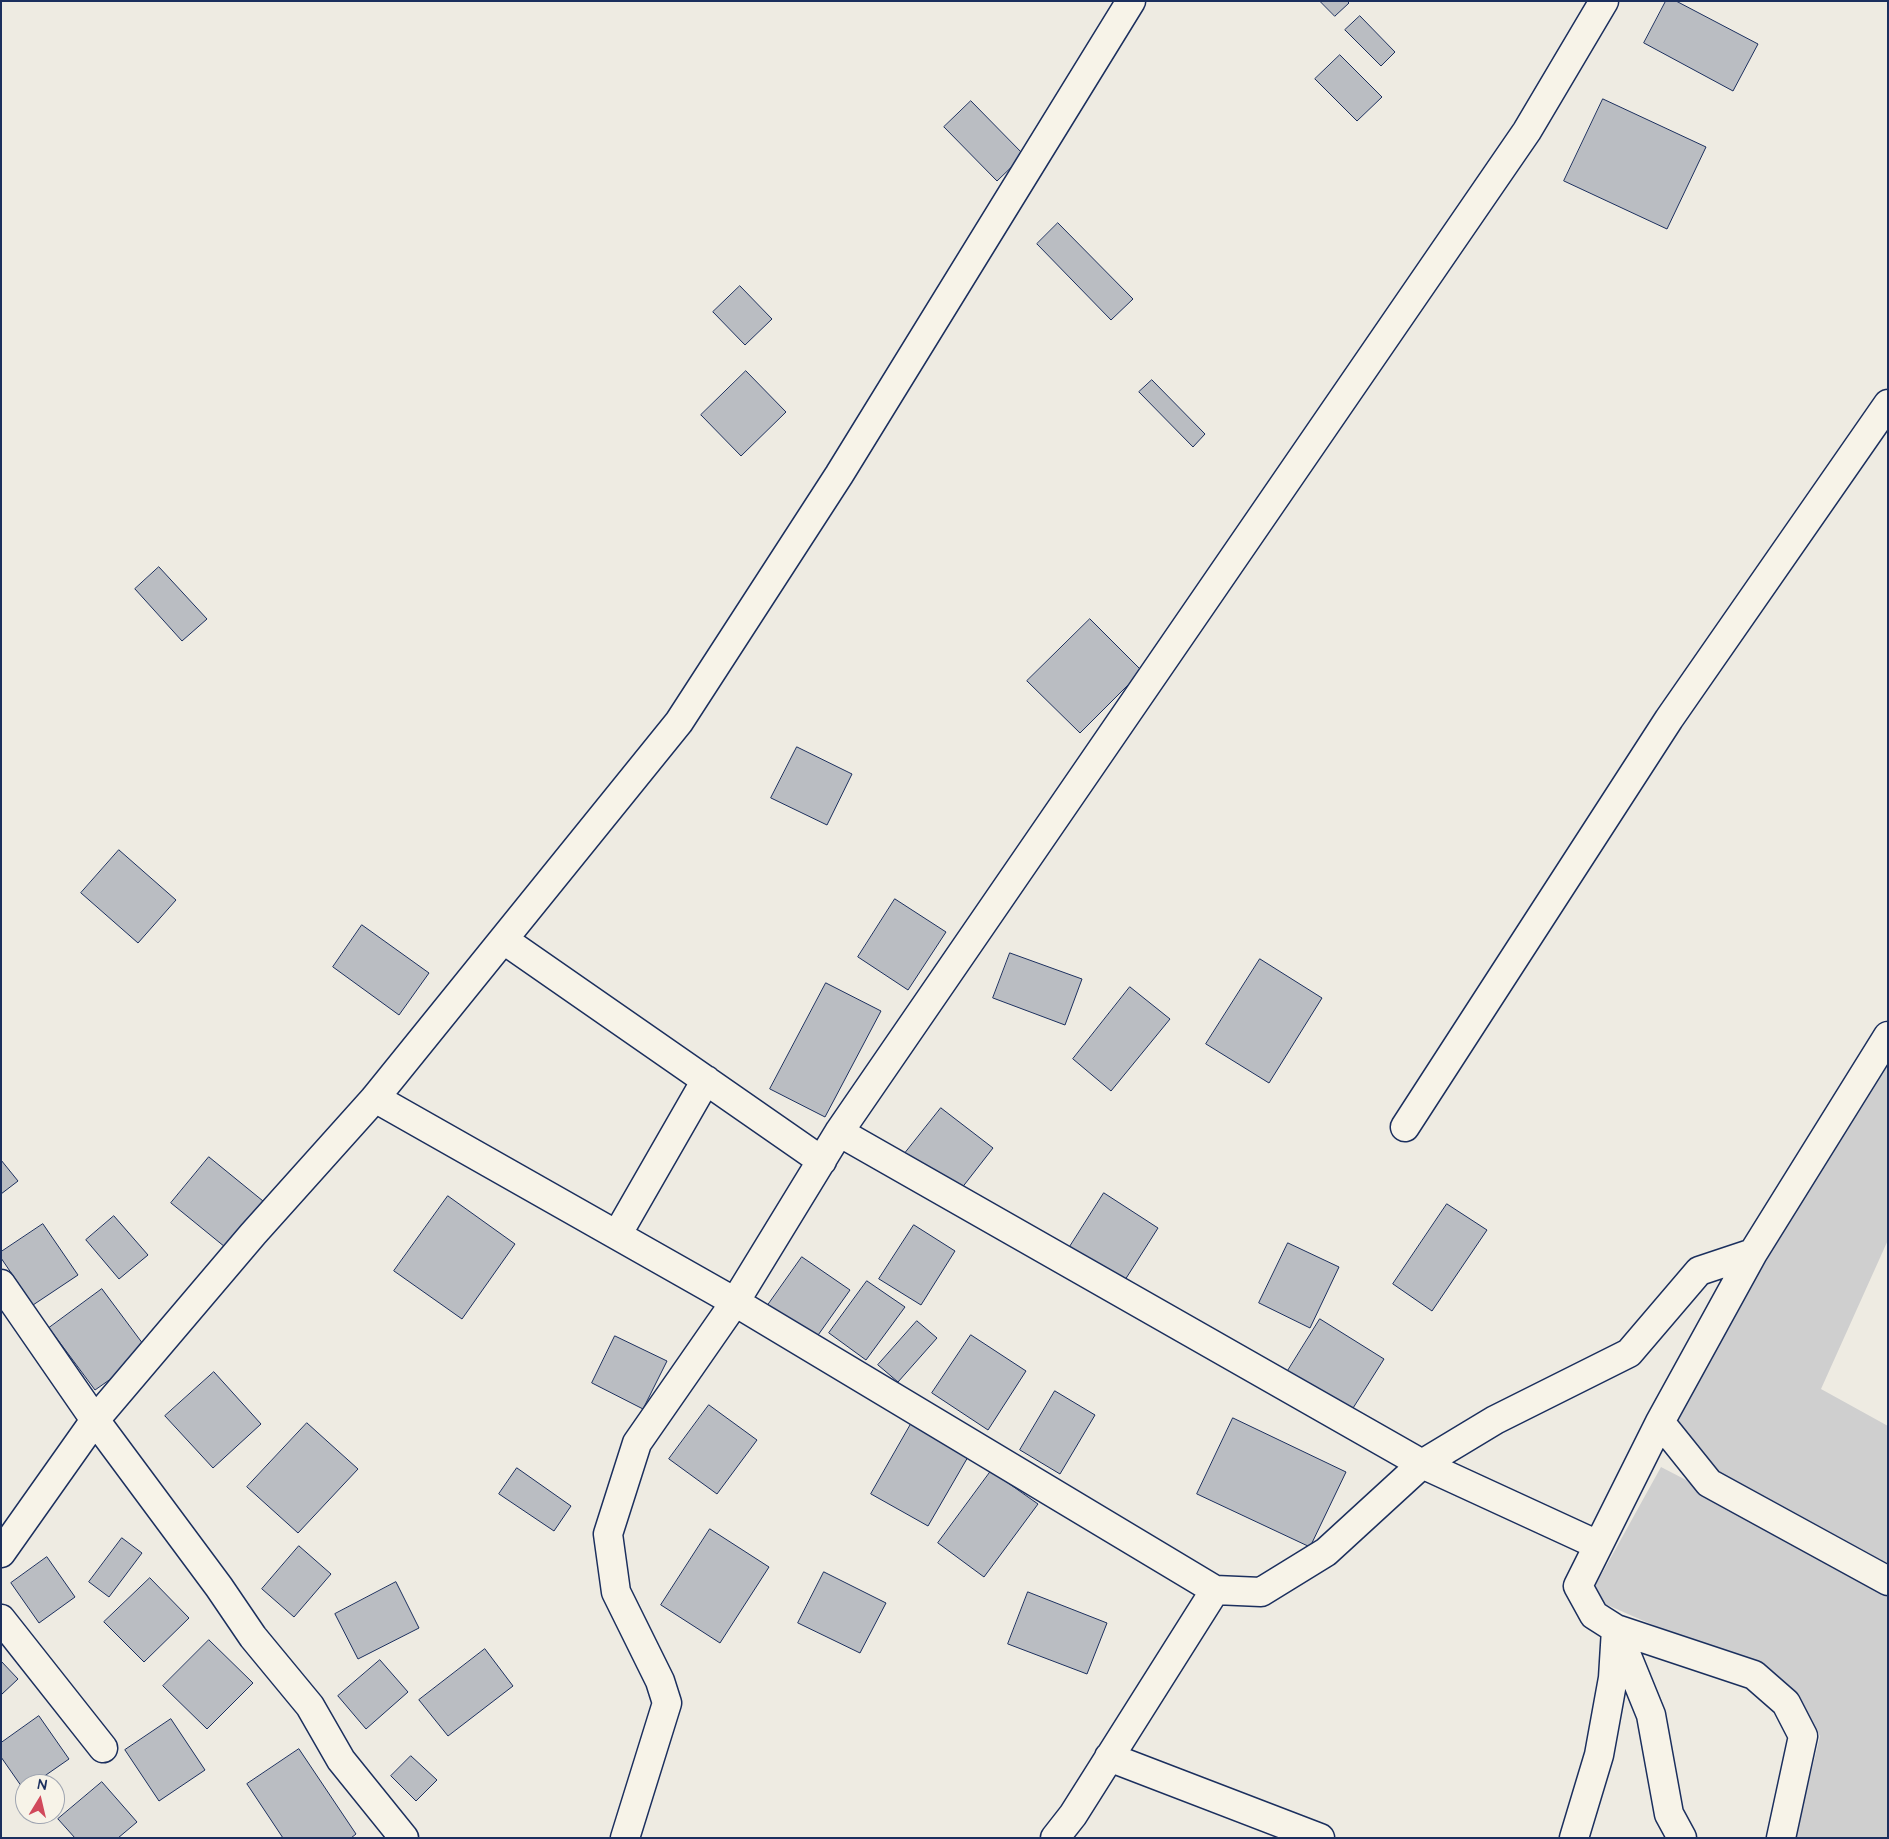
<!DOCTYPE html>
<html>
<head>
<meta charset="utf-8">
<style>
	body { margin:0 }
	#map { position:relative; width:1889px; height:1839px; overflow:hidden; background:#eeebe2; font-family:"Architects Daughter",sans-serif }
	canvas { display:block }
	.frame { position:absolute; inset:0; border:2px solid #1b2f5e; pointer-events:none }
	.north { position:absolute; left:15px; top:1774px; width:50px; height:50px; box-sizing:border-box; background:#f7f3e8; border:1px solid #9fa5b1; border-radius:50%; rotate:9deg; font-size:14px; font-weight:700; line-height:20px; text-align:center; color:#1b2f5e }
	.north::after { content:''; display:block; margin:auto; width:18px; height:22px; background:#d1495b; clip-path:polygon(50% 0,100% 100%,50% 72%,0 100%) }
</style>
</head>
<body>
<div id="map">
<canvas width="1889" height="1839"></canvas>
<div class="frame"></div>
<div class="north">N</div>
</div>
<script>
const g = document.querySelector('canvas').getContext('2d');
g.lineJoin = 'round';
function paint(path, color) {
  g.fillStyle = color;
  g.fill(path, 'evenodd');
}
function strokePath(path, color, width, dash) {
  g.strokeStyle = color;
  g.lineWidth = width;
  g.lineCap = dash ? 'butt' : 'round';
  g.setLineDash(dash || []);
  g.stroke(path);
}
const green = new Path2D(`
	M1888 1063V1240L1821 1389 1888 1426V1564L1709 1466 1672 1424 1720 1330Z
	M1661 1467 1746 1511 1888 1590V1838H1795L1820 1736 1786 1683 1589 1597Z`);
const building = new Path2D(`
	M1320 1H1347L1349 3 1335 16Z
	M1666 1H1676L1758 44 1733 91 1644 43Z
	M1360 16 1395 52 1381 66 1345 30Z
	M1340 55 1382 97 1357 121 1315 79Z
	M1603 99 1706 147 1667 229 1564 181Z
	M971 101 1024 155 997 181 944 127Z
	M1058 223 1133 299 1111 320 1037 244Z
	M740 286 772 319 745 345 713 312Z
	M746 371 786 412 741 456 701 415Z
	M1152 380 1205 434 1193 447 1139 392Z
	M159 567 207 619 182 641 135 589Z
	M1090 619 1142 671 1080 733 1027 681Z
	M797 747 852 774 827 825 771 798Z
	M119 850 176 900 138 943 81 893Z
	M895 899 946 932 908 990 858 957Z
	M362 925 429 973 399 1015 333 967Z
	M1010 953 1082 979 1065 1025 993 998Z
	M1260 959 1322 998 1269 1083 1206 1044Z
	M826 983 881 1011 825 1117 770 1089Z
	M1130 987 1170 1019 1111 1091 1073 1059Z
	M941 1108 993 1148 954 1198 902 1157Z
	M209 1157 263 1201 225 1247 171 1203Z
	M1 1160 18 1181 1 1194Z
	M1104 1193 1158 1228 1118 1291 1064 1256Z
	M448 1196 515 1244 462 1319 394 1271Z
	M1447 1204 1487 1230 1432 1311 1393 1284Z
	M114 1216 148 1255 119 1279 86 1240Z
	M43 1224 78 1275 33 1305 1 1258V1252Z
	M914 1225 955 1251 921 1305 879 1279Z
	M1288 1243 1339 1267 1310 1328 1259 1303Z
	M802 1257 850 1290 816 1338 768 1305Z
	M867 1281 905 1307 866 1360 829 1333Z
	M102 1289 149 1352 95 1390 49 1328Z
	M1320 1319 1384 1359 1348 1416 1284 1377Z
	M917 1321 937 1338 898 1382 878 1365Z
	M971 1335 1026 1371 988 1430 932 1393Z
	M615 1336 667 1361 643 1409 592 1383Z
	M214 1372 261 1424 213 1468 165 1416Z
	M1055 1391 1095 1415 1060 1474 1020 1450Z
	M709 1405 757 1440 717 1494 669 1459Z
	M915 1417 972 1450 928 1526 871 1494Z
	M1233 1418 1346 1472 1310 1547 1197 1494Z
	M307 1423 358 1469 298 1533 247 1487Z
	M517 1468 571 1506 554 1531 499 1494Z
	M991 1471 1038 1504 984 1577 938 1543Z
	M710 1529 769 1567 720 1643 661 1605Z
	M122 1538 142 1553 109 1597 89 1582Z
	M299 1546 331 1574 294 1617 262 1589Z
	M47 1557 75 1597 39 1623 11 1583Z
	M824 1572 886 1603 860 1653 798 1623Z
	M150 1578 189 1618 144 1662 104 1622Z
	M396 1582 419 1628 358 1659 335 1614Z
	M1028 1592 1107 1623 1087 1674 1008 1644Z
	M209 1640 253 1683 207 1729 163 1686Z
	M485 1649 513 1686 448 1736 419 1700Z
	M380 1660 408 1692 366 1729 338 1696Z
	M1 1661 18 1679 1 1695Z
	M39 1716 69 1759 33 1784H25L24 1790 1 1757V1743Z
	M171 1719 205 1770 159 1801 125 1750Z
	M299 1749 356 1834 351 1838H283L247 1784Z
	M411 1756 437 1780 416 1801 391 1776Z
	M102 1782 137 1822 118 1838H75L58 1819Z`);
const street = new Path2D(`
	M504 940 822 1161
	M375 1098 735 1302 1215 1590
	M1405 1127 1669 719 1888 404
	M839 1132 1422 1464 1598 1545
	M617 1235 706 1080
	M1753 1253 1660 1422 1578 1586 1594 1615 1616 1629 1754 1675 1786 1703 1803 1736 1781 1838
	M1 1284 95 1420 219 1587 253 1637 310 1706 341 1760 404 1838
	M1660 1422 1709 1483 1888 1581
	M1 1553 95 1420 253 1234 375 1098 679 722 839 475 1131 1
	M1 1619 103 1748
	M1109 1757 1320 1838
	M625 1838 667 1703 660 1681 616 1592 608 1534 637 1443 735 1302 839 1132 1527 131 1604 1
	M1055 1838 1073 1815 1215 1590 1261 1592 1326 1552 1422 1464 1495 1420 1629 1353 1699 1271 1753 1253 1888 1036
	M1574 1838 1599 1755 1613 1678 1616 1629 1651 1715 1669 1814 1682 1838`);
paint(green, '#cfcfcf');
paint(building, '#babdc2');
strokePath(building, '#1b2f5e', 1);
strokePath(street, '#1b2f5e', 31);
strokePath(street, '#f7f3e8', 28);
</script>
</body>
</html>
